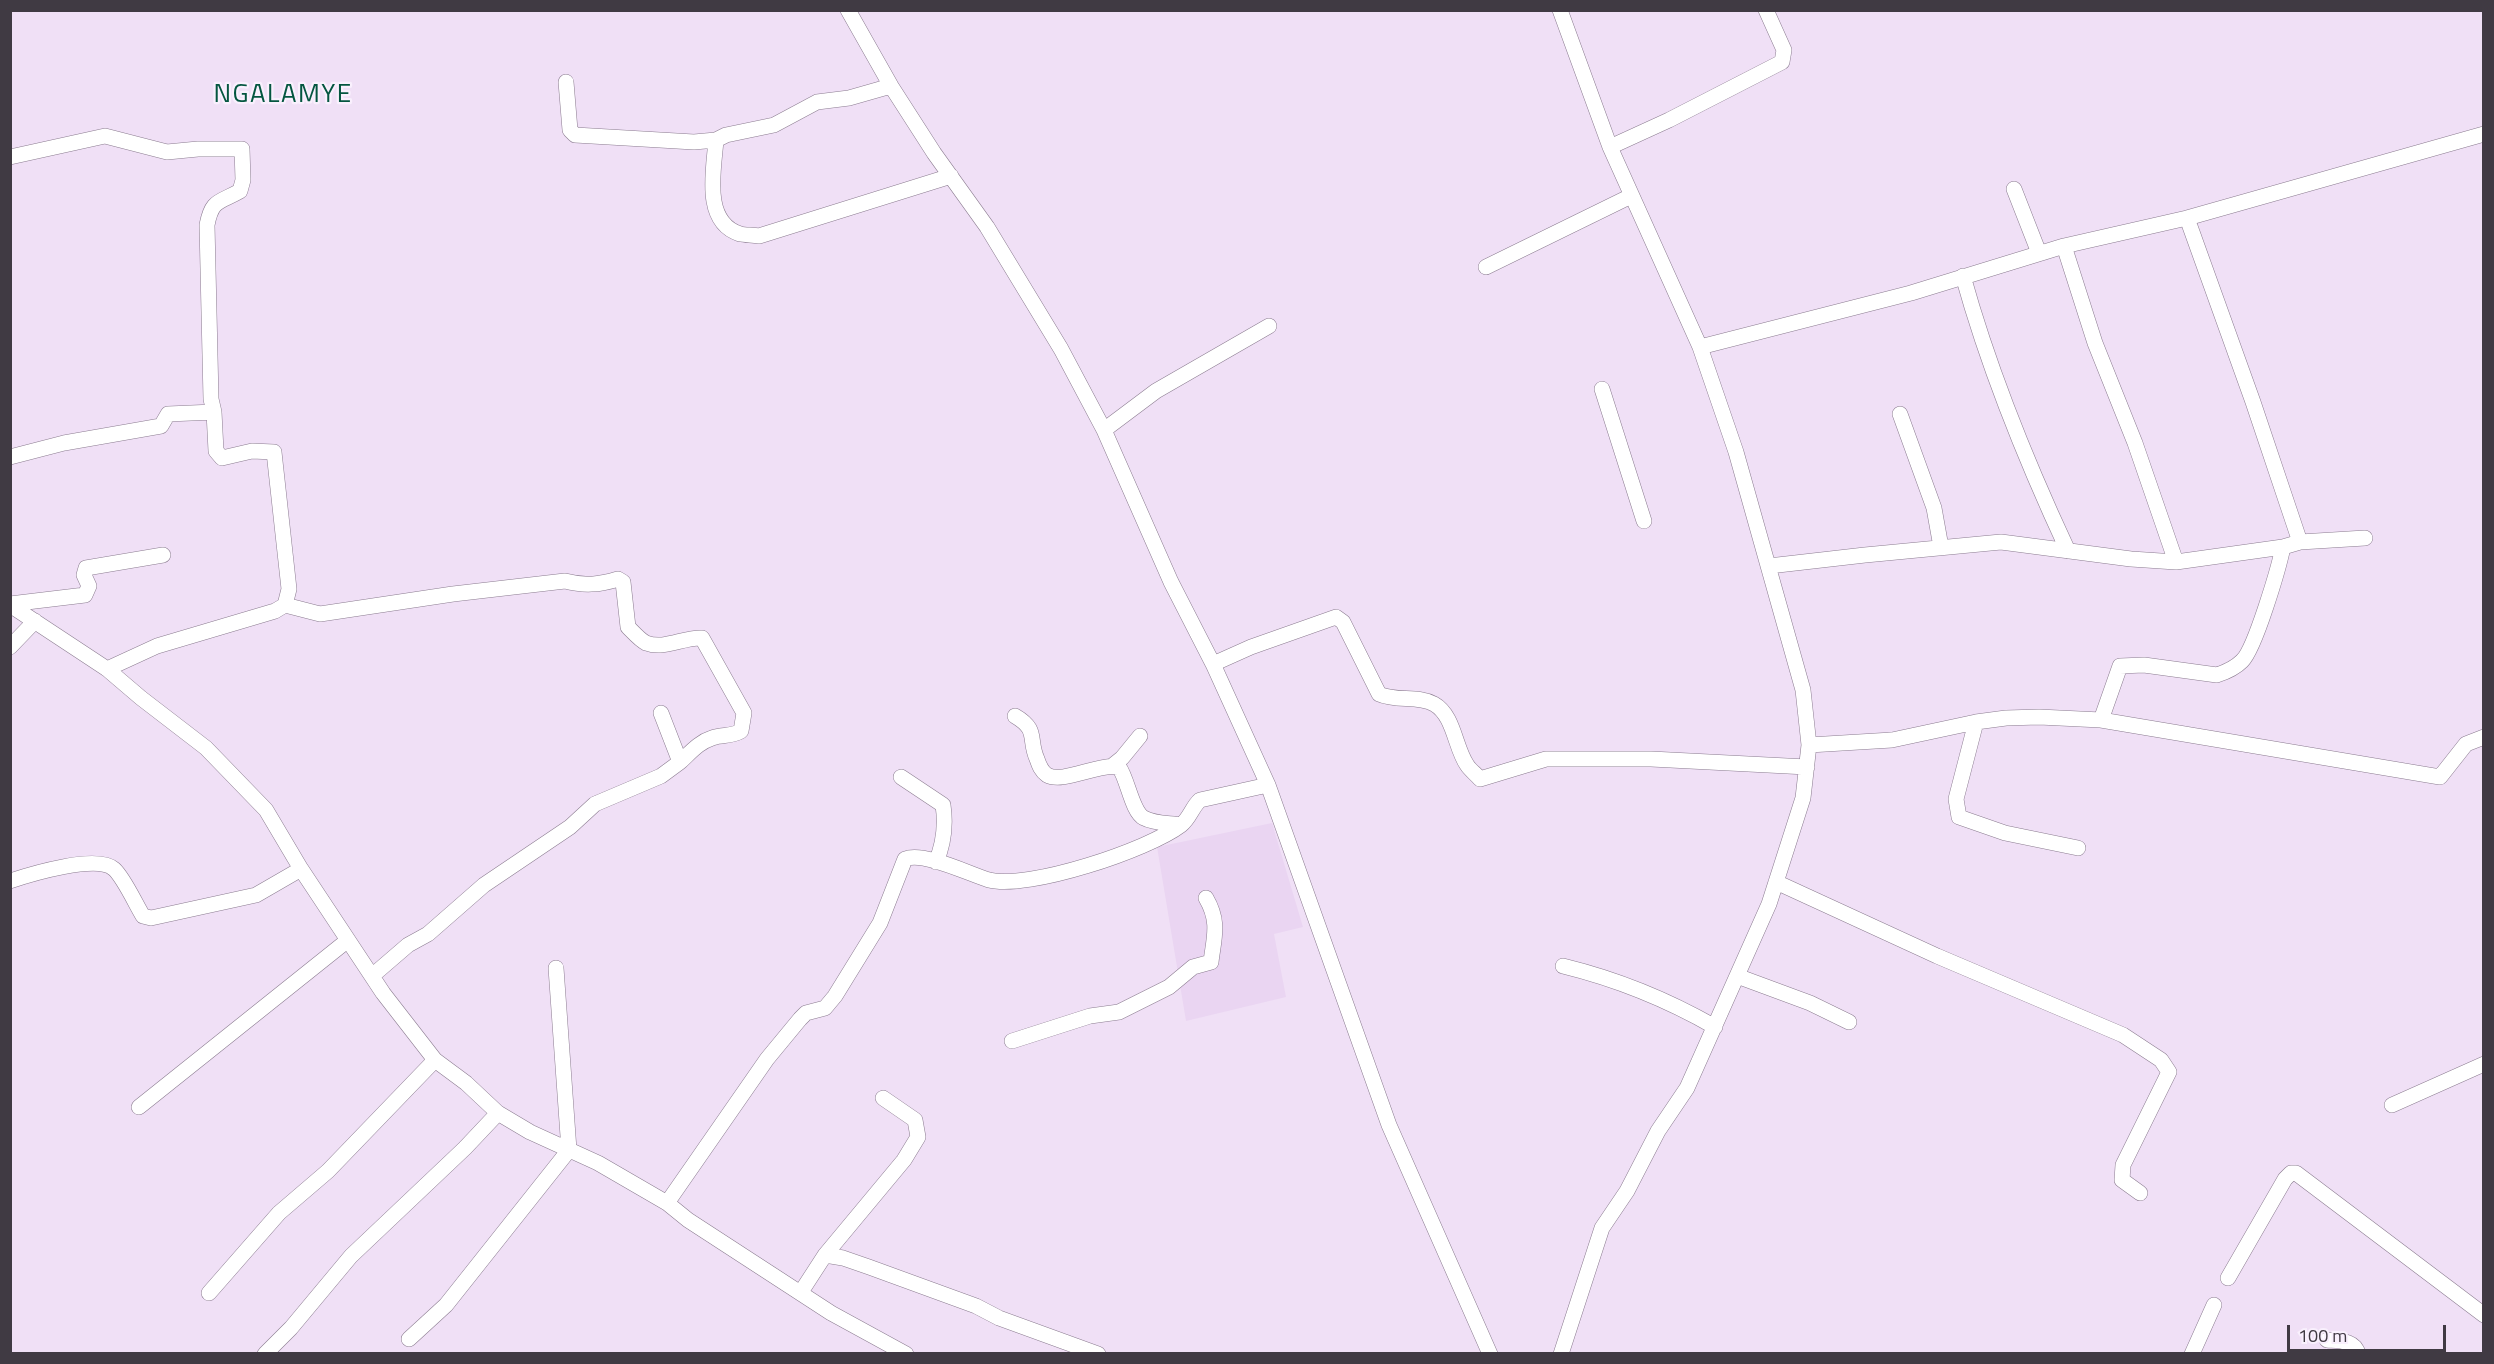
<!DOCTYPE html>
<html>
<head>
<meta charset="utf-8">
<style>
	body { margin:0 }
	#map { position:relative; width:2494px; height:1364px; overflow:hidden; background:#f0e0f6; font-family:"Titillium Web",sans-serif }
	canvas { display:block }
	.frame { position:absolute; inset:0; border:12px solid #403a43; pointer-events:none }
	.scale { position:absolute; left:2287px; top:1325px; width:159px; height:27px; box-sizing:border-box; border:3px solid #403a43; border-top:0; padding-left:8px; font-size:18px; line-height:21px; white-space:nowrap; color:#403a43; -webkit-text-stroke:4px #f9f0fd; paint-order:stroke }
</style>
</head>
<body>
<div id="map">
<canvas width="2494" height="1364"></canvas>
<div class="frame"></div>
<div class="scale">100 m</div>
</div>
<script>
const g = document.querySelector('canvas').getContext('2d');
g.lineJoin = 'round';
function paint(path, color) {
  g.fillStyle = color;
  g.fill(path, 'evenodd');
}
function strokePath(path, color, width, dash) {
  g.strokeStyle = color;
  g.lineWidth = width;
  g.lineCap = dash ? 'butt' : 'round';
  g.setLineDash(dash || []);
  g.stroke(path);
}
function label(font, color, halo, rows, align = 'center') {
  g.font = font + ' "Titillium Web",sans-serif';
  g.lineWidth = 4.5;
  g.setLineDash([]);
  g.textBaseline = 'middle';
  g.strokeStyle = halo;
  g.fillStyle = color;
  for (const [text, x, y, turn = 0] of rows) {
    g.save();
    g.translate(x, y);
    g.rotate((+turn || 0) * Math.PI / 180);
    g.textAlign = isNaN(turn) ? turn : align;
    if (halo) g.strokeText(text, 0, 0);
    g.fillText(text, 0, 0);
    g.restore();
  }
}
const built = new Path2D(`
	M1272 823 1303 927 1274 934 1286 997 1186 1021 1157 847Z`);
const minor = new Path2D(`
	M848 10 891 86 934 153 987 227 1061 349 1104 430 1171 582 1213 664 1268 785 1389 1125 1490 1354
	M1560 10 1610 147 1700 347 1736 452 1803 690 1809 745 1803 798 1769 904 1687 1088 1658 1131 1627 1191 1602 1228 1561 1354
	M566 82 570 130 575 135 694 142 716 140
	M891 86 849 98 817 102 774 125 726 135 716 140C714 169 702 222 740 234 745 235 753 235 759 236L951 176
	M1610 147 1669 120 1782 62 1784 50 1766 10
	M10 157 105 136 167 152 198 149H242L243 180 240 191C219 203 212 199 207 225L211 399 214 412
	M2014 189 2039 253
	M2187 218 2253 402 2300 542
	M2064 246 2095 343 2135 443 2176 562
	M1486 267 1631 196
	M1963 276C1989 370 2027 463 2068 551
	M1700 347 1911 293 2064 246 2187 218 2484 134
	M1602 389 1644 521
	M1900 414 1934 508 1941 547
	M1104 430 1156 391 1269 326
	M10 457 64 443 161 426 168 414 214 412 216 451 222 458 252 451 274 452 289 589 285 605 275 611 157 646 107 669
	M1769 566 1865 555 2001 542 2131 559 2176 562 2283 547 2300 542 2365 538
	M10 604 85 595 89 586 84 575 86 568 163 555
	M10 605 107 669 141 698 206 748 266 810 301 869 383 993 435 1060 466 1083 498 1113 530 1132 598 1163 667 1203 688 1220 831 1313 906 1354
	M285 605 320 614 453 594 565 581C584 586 599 585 618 579L623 582 628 627C633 632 640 640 646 643 665 650 683 637 702 638L744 713 741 731C731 737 722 734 712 738 699 742 690 753 680 762
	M10 647 35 621
	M1213 664 1251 647 1336 617 1343 622 1379 694C1396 702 1418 695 1434 704 1454 715 1455 748 1467 765 1470 770 1476 774 1480 779L1546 759H1651L1807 767
	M1015 716C1039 730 1028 739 1037 759 1039 765 1041 771 1047 775 1063 784 1098 763 1119 767 1128 780 1132 812 1144 818 1155 824 1170 823 1181 825
	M2101 720 2120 666 2144 665 2217 675C2226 672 2235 668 2242 661 2255 649 2279 567 2283 547
	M1976 722 1956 799 1959 817 2005 833 2078 848
	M1809 745 1892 740 1976 722 2006 718 2039 717 2101 720 2440 777 2466 744 2484 737
	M1112 766 1122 758 1140 736
	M901 777 943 805C946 825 944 843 936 862
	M10 881C31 874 97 854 114 869 124 878 135 903 143 916L151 918 256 895 301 869
	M1776 882 1937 956 2123 1035 2161 1060 2169 1072 2123 1165 2122 1180 2140 1193
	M1563 966C1616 979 1668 1000 1715 1027
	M372 976 408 945 428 934 484 885 570 827 595 804 661 776 680 762 661 713
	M1737 976 1810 1003 1849 1022
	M1012 1041 1090 1016 1119 1012 1169 987 1193 967 1211 962C1214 937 1220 922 1206 898
	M2392 1105 2484 1064
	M139 1107 348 940
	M667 1203 767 1059 800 1019 806 1013 825 1008 835 996 880 923 905 859C923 851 969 874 989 880 1028 890 1148 850 1181 825 1190 818 1192 807 1200 800L1268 785
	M825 1255 843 1258 869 1267 976 1306 999 1318 1098 1354
	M2228 1278 2285 1179 2291 1173H2296L2484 1315
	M801 1292 825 1255 904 1160 918 1137 915 1120 883 1098
	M209 1293 279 1213 328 1171 435 1060
	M409 1339 446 1305 569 1150 556 968
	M2327 1340C2339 1341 2355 1340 2358 1354
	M265 1354 291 1328 351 1256 465 1148 498 1113
	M2192 1354 2214 1305`);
const quarterNames = [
	["NGALAMYE",283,96]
];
paint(built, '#ead5f2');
strokePath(minor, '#8b7c90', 16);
strokePath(minor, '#fff', 15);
g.letterSpacing = '1.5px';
label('26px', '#045640', '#f9f0fd', quarterNames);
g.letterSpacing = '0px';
</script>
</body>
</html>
